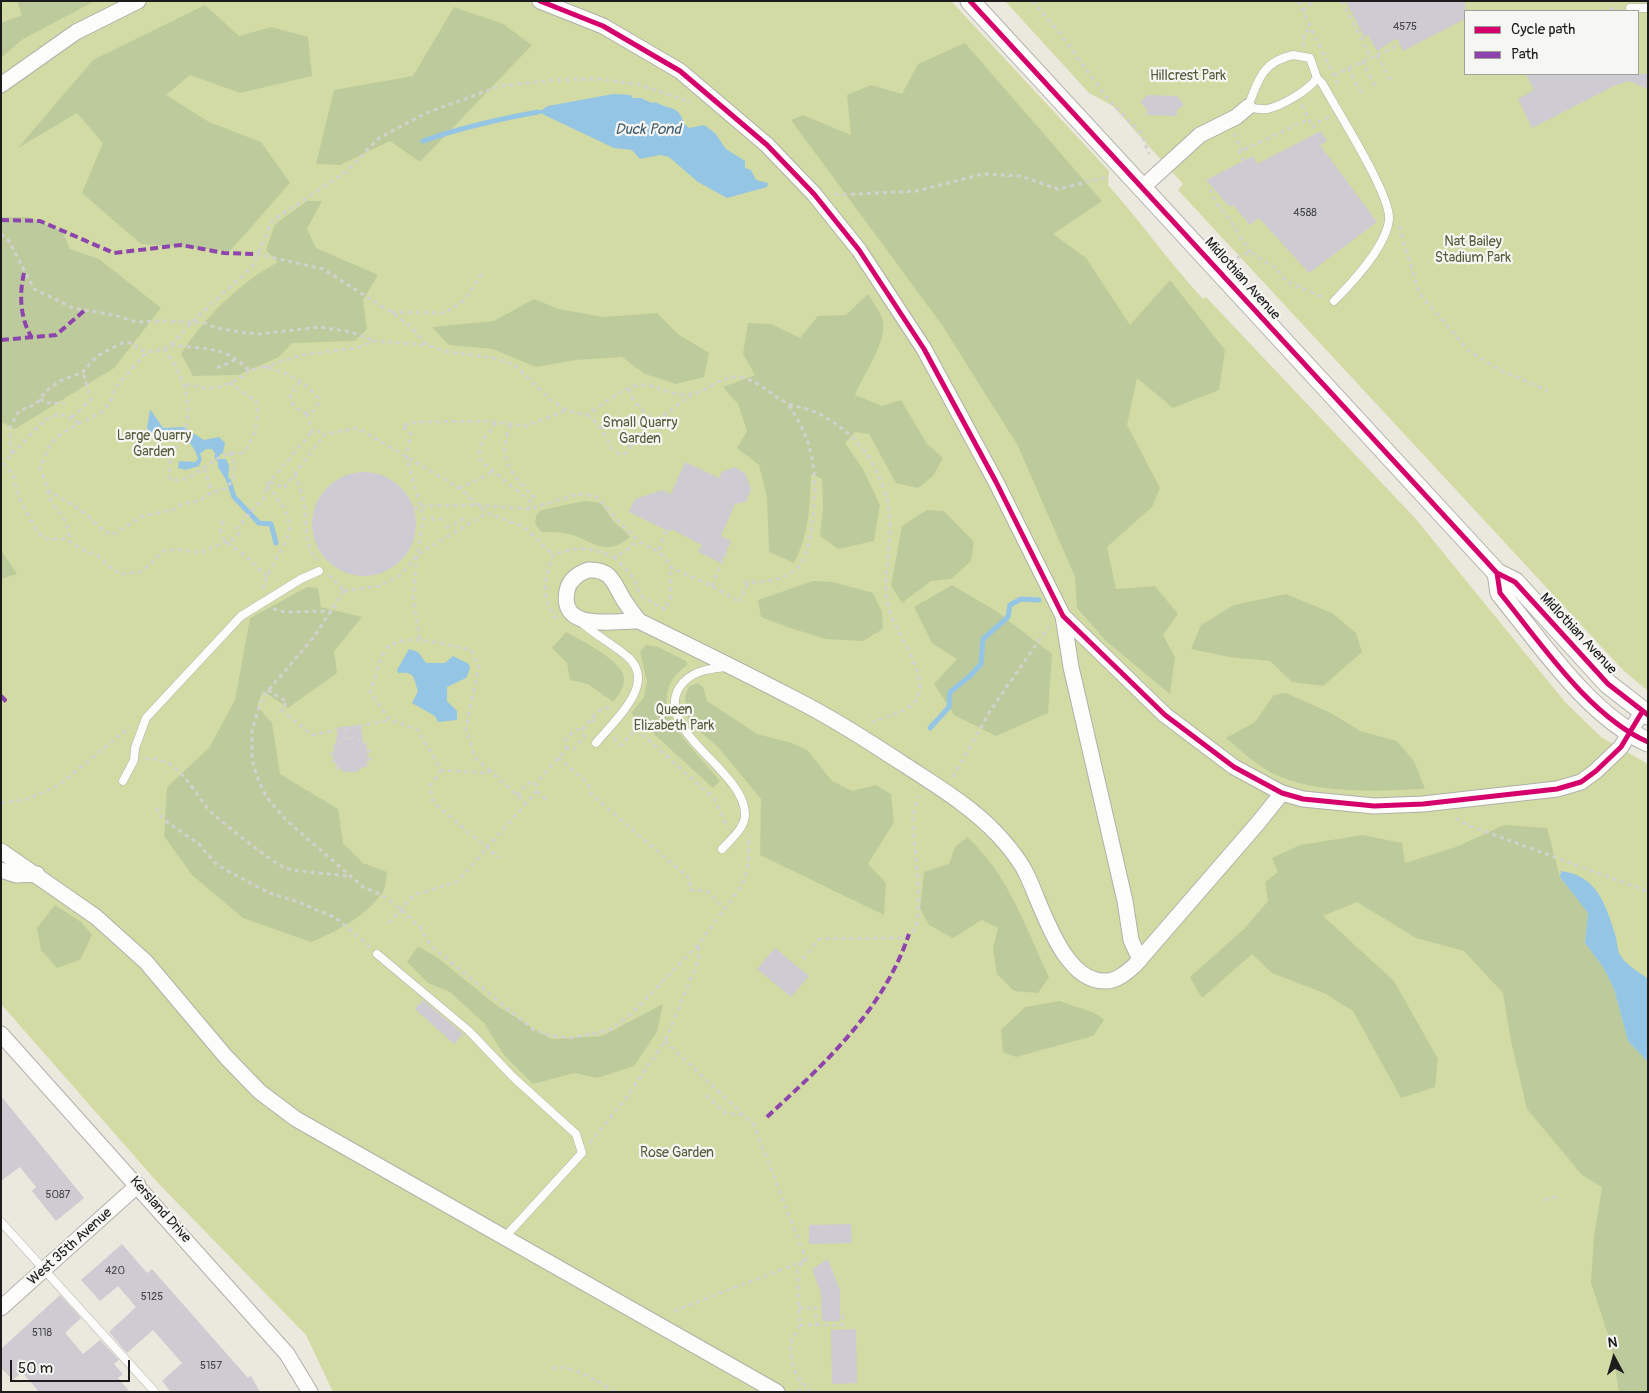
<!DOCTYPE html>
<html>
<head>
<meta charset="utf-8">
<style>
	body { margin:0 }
	#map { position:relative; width:1649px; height:1393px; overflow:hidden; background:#ebe8de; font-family:Pangolin,sans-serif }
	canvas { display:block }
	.frame { position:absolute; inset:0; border:2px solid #1c1c1c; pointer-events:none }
	.legend { position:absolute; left:1464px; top:10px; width:175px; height:65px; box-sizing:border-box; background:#f6f6f2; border:1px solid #9f9f9c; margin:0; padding:6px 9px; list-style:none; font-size:15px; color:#1c1c1c }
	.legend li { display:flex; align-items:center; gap:10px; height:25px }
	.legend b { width:25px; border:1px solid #9f9f9c }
	.north { position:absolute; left:1589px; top:1333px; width:50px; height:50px; -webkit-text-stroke:4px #f6f6f2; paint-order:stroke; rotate:354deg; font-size:14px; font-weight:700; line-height:20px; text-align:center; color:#1c1c1c }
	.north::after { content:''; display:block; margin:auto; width:18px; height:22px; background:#1c1c1c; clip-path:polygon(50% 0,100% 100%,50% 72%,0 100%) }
	.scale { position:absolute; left:10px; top:1360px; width:120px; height:22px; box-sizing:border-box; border:2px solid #1c1c1c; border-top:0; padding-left:6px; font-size:15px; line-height:18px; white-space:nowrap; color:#1c1c1c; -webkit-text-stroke:4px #f6f6f2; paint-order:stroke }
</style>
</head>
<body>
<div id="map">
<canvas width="1649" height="1393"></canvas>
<div class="frame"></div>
<ul class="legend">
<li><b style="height:6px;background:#d6006c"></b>Cycle path</li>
<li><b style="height:6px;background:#8e44ad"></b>Path</li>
</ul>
<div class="north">N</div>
<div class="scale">50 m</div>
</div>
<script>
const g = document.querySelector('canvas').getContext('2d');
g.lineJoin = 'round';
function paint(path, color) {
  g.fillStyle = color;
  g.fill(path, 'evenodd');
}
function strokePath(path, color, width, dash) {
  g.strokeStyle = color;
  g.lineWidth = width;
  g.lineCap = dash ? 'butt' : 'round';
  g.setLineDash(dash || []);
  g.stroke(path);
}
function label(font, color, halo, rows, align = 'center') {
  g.font = font + ' Pangolin,sans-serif';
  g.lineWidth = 4.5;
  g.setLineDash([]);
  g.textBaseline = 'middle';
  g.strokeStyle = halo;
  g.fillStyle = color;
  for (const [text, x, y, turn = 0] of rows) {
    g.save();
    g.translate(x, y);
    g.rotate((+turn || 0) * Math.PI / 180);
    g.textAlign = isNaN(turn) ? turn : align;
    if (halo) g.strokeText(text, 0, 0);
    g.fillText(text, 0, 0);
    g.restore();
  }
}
const green = new Path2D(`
	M1 1H951L1109 171 1108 185C1141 222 1169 262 1203 299L1206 297 1415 518 1565 702 1601 737 1648 764V1392H333L306 1335 158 1183 1 1004Z
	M1005 1H1648V691L1623 670 1178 190 1183 184 1113 106 1089 93ZM1465 11H1638V74H1465Z`);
const forest = new Path2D(`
	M17 1H95L23 39 1 58V23L22 15Z
	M205 5 239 36 271 27 308 37 312 76 240 93 190 75 166 95 209 122 261 142 290 183 230 251 141 244 82 193 103 143 77 113 18 148 93 60Z
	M454 7 503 24 532 45 420 162 390 141 340 165 316 164 334 90 413 76Z
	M965 43 1102 201 1053 234 1086 258 1130 325 1170 280 1225 350 1219 390 1173 408 1137 378 1127 425 1160 488 1152 507 1107 547 1116 589 1155 586 1178 614 1163 635 1175 657 1170 694 1106 641 1077 608 1075 577 1018 446 942 325 791 120 803 115 851 135 847 95 871 85 902 94 918 64Z
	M307 201H322L307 229 316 248 378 275 363 300 367 329 355 341 292 343 279 357 238 375 193 376 181 354C205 317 239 283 278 262L266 250 275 224Z
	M1 217H28L62 231 70 249 99 259 161 308 114 368 15 429 1 422Z
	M868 294C873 302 879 310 882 318 890 338 863 375 855 395L882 406 901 400 927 444 943 458 933 476 918 488 896 483 869 434 855 432 845 443 863 469 880 505 874 541 838 549 820 536 823 507 822 479 811 474C810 507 809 534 794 563L769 552 767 497 759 465 737 448 747 431 738 404 723 387 755 375 743 354 748 323 771 324 800 338 818 316 846 315Z
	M534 299 559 309 603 317 657 313 678 334 709 353 704 377 676 384 645 374 622 357 576 360 536 367 492 349 449 345 432 327 494 321Z
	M585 501 601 503 614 522 627 533 630 537C604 558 594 541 569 534 560 532 550 532 541 532L535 523 536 516 541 510Z
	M927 510 944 511 974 542 971 561 951 579 931 581 902 603 891 586 902 526Z
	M1 550 17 574 1 579Z
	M813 581 833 582 873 593 882 612 883 629 863 641 826 639 787 627 761 617 758 600Z
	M952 585 996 611 1052 654 1048 713 996 736 954 715 934 684 957 659 932 643 914 607Z
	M307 587 318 588 321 607 362 617 334 651 337 673 288 708 263 691 257 706 272 723 280 774 338 809 343 843 363 863 387 872C386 878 386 887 383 892 366 916 338 931 311 942L243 918 192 875 164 836 167 787 209 748 235 700 250 618Z
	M1286 594 1332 613 1356 633 1362 652 1323 686 1292 682 1270 661 1229 657 1191 649 1201 625 1234 605Z
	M566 632C581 640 621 660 624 677 625 687 619 695 613 702L588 684 570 680 567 663 552 648Z
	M646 645 658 647 686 661 687 665C636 703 694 747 720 781L713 788 631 713 644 697 647 681 640 652Z
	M698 683 703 687 707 701 757 734 792 743 807 750 832 781 852 791 876 785 891 794 894 822 868 864 886 883 884 915 760 855 761 799 717 746 688 722 685 697 689 686Z
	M1286 693 1331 713 1360 731 1397 741 1414 761 1425 789C1378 791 1316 795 1272 773 1255 764 1240 750 1226 738L1255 722 1274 695Z
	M1504 825 1547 828 1560 877 1588 913 1585 943 1603 967 1614 989 1628 1041 1648 1062V1392H1619L1610 1341 1591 1283 1594 1236 1602 1187 1582 1175 1527 1109 1511 1041 1503 993 1464 951 1416 938 1357 902 1323 916 1394 981 1438 1059 1435 1087 1401 1098 1353 1011 1324 993 1272 973 1252 954 1202 998 1190 977 1244 929 1268 901 1265 882 1278 872 1272 858 1300 845 1363 835 1402 843 1405 863 1456 847Z
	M967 837C1008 873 1026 929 1049 977L1038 993 1014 991 997 974 993 948 998 928 982 920 953 938 929 925 920 908 924 872 949 864 955 847Z
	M55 905 81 922 92 935 80 960 57 968 41 950 37 928Z
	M418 946 438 958 496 1005 551 1039 602 1036 663 1004 657 1032 634 1066 597 1078 574 1073 533 1084 504 1055 484 1023 450 992 428 983 407 962Z
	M1060 1001C1075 1008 1093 1009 1104 1020L1093 1036 1016 1057 1003 1052 1001 1030 1025 1007Z`);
const water = new Path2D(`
	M613 94 631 95 632 98H641L652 103 656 102C663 107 673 107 678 112 683 117 682 123 689 128L704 125 715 133 726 149 745 161V168L751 170 756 180 768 183 767 187 727 198 698 182 669 157 660 155 640 159 632 150 614 148 538 112 548 106Z
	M150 409 163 428 183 427 204 440 219 437 225 443 223 453 217 456 212 449H206L200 454 202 459 199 466 185 470 178 468 179 461 195 462 198 459C195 446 184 433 169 434L165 441H163L160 435H157L154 432 152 433 147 429Z
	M218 459H226L229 465 228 483 218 467Z
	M409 649 418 652 426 663H445L453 656 469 664 470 669 466 678 447 687V701L457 711V720L438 722 435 716 412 703 418 691C413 676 415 672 398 673L397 670Z
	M1561 871C1597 876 1605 903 1615 934 1617 940 1617 947 1619 953 1625 965 1638 971 1648 979V1062L1628 1041 1614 989 1603 967 1585 943 1588 913 1560 877Z`);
const stream = new Path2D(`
	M423 141C460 128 499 119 538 112
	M217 456 218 459
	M229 481 234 497 259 523 271 524 276 543
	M930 728 949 707 950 692 969 677 981 664 983 639 1008 617 1010 605 1021 599 1039 600`);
const building = new Path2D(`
	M1346 1H1465V19L1403 51 1397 38 1377 51 1368 35 1364 37Z
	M1526 74H1648V89L1629 81 1614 86 1532 128 1518 99 1534 90Z
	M1148 95 1177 96 1184 105 1177 110V116L1146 115 1147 109 1140 102Z
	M1321 131 1327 141 1320 145 1377 222 1309 273 1259 218 1250 225 1233 205 1230 207 1206 180 1253 156 1257 164Z
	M685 462 719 478 722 472 735 467 745 473 751 489 746 502 735 504 721 536 731 541 721 563 698 552 702 545 671 529 670 532 629 512 635 499 662 490 671 494Z
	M312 524a52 52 0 1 1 104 0a52 52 0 1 1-104 0Z
	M361 725 363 743 367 748 368 760 365 766 356 772H344L334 762 333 755 339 727Z
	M775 948 809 976 791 997 757 969Z
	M423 1000 463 1034 454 1044 415 1009Z
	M1 1096 84 1198 56 1221 32 1191 36 1187 20 1167 1 1181Z
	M851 1224 852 1243 809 1244V1225Z
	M122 1244 147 1273 152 1269 248 1378 251 1376 260 1392H171L162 1381 182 1363 153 1330 127 1353 109 1332 136 1307 118 1286 100 1301 81 1280Z
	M828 1259 840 1290V1321H822L821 1293 812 1269Z
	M60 1295 81 1318 65 1333 83 1354 100 1340 119 1360 114 1364 123 1374 118 1378 130 1392H39L22 1372 13 1380 1 1368V1349Z
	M856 1329 857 1383 832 1384 831 1330Z`);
const path = new Path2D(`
	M1032 1 1059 32 1107 98 1141 133 1149 154
	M1298 1 1338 84
	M1342 1 1371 58
	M1610 9H1619
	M1303 11 1313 1
	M1303 47 1304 33 1311 29
	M1377 55 1390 80
	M1362 61 1376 87
	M1348 68 1362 94
	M1334 75 1400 44
	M1302 105 1313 127 1319 124
	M1318 122 1329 117
	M1234 133 1242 151
	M1244 161 1239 152 1309 119
	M1210 189 1217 205 1228 217 1250 252
	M835 195 917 191 983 174 1020 176 1058 189 1108 177
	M1399 226 1419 293 1469 351 1500 370 1548 391
	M1 234 9 241 34 289 73 308 114 315 137 322 164 321 205 323 216 328 246 333 259 334 320 327 351 332 375 341
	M257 254 323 269 391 312 411 327 427 345 448 352 495 358 514 365 551 400 566 410 587 415C604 404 630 380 651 386 664 390 678 397 692 394 708 391 721 376 737 377 757 378 770 395 787 403 799 408 812 409 823 416 858 435 879 465 888 504 895 537 881 572 888 606 895 632 925 668 919 694 915 711 886 716 872 722
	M1237 258 1250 252 1277 269 1286 281 1322 297
	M392 312 445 313 465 300 484 270
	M171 345C204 350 222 344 249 370
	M164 349C183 375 198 409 180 439 173 451 167 464 170 479 196 488 209 449 244 453 254 437 260 420 256 401L228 382
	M264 367 302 355 356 348 375 341 426 345
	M217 368 235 360
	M300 382 290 395 294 407 307 414
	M186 385C193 384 198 388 205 388 218 389 241 381 249 370 254 370 260 367 264 367 280 368 315 386 319 402L314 410 307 414 312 432 322 431 325 434
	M629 389C631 402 644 410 652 421
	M40 399 46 403H65
	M587 415C593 419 598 424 602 430 609 439 610 453 623 455 631 449 631 441 638 435L651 444 660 442 661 437 657 429
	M72 417 91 400 83 372
	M79 423C56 406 46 418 30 435 21 445 11 453 4 464L13 474 18 496 38 533 48 539H66L81 549 98 556 112 569 122 574 141 572 164 551 177 549 200 553 237 537 239 533 236 529 266 495V486L312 432
	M496 423C487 437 475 443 481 461L530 501 529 509
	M511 425C495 459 513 475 536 499
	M638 435 691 395
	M230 452 235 464 233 480 225 489 212 492 200 501 181 504 175 509 141 517 116 533 111 534 104 531 81 510 48 490 40 468 50 444 62 433 103 411 110 403 115 388 147 352 164 349 171 345 191 323 252 267 272 221 346 172 379 138 426 113 500 86 553 80 596 79 637 84 691 102
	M11 453 10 427 19 411 36 404 46 391 60 381 83 372 97 356 122 343H133L139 349 147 352
	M204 469 212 492
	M295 474C298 484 303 494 304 504 308 525 303 542 317 560
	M270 482 284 488 325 434 358 428 459 488 487 513 524 527 553 555
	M459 488 494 472
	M48 490C49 504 59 509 65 521 68 527 69 535 70 541
	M414 509 422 506 477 505 529 509 578 494 595 496C610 510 623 528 639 541 652 551 664 550 670 567L712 586 736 600
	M433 517V521
	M441 517V521
	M223 521C214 539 236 548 247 557 254 563 259 570 267 576
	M446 528 467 517
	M659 550 666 531
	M614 557 634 578 640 595 665 610 671 597 670 568
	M329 575 344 591
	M744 582C764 583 791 580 803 561 808 550 811 535 812 523 819 479 814 439 787 403
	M712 586 727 549
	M263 589C276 542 313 536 267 486
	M344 591 314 637 265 694 258 710 252 730V759L258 779 267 798 285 819 363 887 382 895 401 910 420 927 431 946 534 1030 548 1035 571 1038 609 1030 629 1016 698 945 742 885 749 863V835
	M344 591 379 586 401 575 417 555 487 513
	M739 602 749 582
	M273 609 285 612 332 611
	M556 619C541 598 544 577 553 555 577 546 591 547 614 557L627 550 638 540
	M420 639 413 598 417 555 424 518 406 456 411 434 402 426 417 422 485 421 526 426 565 411
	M268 690 287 702 281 710 312 735 390 720
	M592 719 598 724
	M349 738C366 737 376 753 366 767
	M614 738 621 745 636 729 714 798 728 828
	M566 749 565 740 575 730 583 729
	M558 758 588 783 592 795 690 879V890L707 891 724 908
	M145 759C181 756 192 793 213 814 222 822 273 863 283 867 297 873 333 873 351 877
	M338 770 331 755 336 743 349 738 346 728
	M441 770 430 786 433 802 499 858
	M490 771 475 758 466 728 479 667 471 650C451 646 398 629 385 651 378 663 375 679 370 692L390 720 417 729 441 770 486 773 490 771 526 803
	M953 777 990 711 1049 626
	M537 791 547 800
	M517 795 528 783H536
	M1 803 29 799 59 785 130 727
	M156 808 163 819 199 844 217 865 269 893 293 900 336 918 370 947
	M1456 818 1470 826 1644 890 1648 894
	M389 923 414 895 457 882 537 791 536 783 566 749H574L584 737 583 729 598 711 612 706
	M803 959 819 939 899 938C905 936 912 934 915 928 925 911 912 838 913 815 914 809 917 802 918 796
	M665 1041 754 1125 806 1259 797 1269 800 1325 790 1344 792 1363 796 1375 811 1392
	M706 1095 726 1113 744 1115
	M590 1143 626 1098 665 1041 699 959 698 945
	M1545 1200 1559 1196
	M799 1308H815
	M674 1311 806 1260
	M800 1325H842L843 1316H840
	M817 1326 815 1308 822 1309
	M553 1369C568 1361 601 1384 616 1392
	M799 1392 801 1383`);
const service = new Path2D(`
	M1630 8H1648
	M1293 55 1310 58 1317 78C1309 90 1282 106 1267 109 1262 110 1254 108 1248 107 1258 80 1262 62 1293 55Z
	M1317 78 1322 83C1336 109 1392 196 1389 220 1386 246 1352 283 1334 301
	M581 622C596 636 615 645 630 659 656 686 612 723 596 743
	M123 781 134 760 135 748 146 718 241 616 301 579 319 571
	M722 849C730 840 745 828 745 815 746 771 654 732 679 688 689 671 708 669 726 667
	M377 954 469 1031 513 1077 576 1134 582 1153 505 1237
	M1 1222 155 1392`);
const minor = new Path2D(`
	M540 1 603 26 680 71 767 145 814 194 859 250 924 349 996 482 1063 616 1165 715 1234 767 1282 793 1303 799 1374 806 1423 804 1557 789 1581 782 1596 771 1621 747 1642 712
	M1 85 76 32 138 1
	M1143 187 1200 135 1236 117 1248 107
	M588 570C610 569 613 581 622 597 627 606 633 613 639 621 616 620 559 633 567 591 569 580 577 574 588 570Z
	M1063 616 1071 667 1125 901 1131 940 1140 960
	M639 621C690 646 741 671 791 697 831 717 868 741 905 765 937 786 972 807 998 835 1009 847 1020 860 1027 875 1042 906 1063 983 1106 981 1117 981 1127 972 1135 965L1258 823 1282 793
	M1 851 96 917 146 962 226 1057 260 1092 296 1119 777 1392
	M1 870 16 875 37 874
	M1 1034 287 1354 310 1392
	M1 1308 138 1185`);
const tertiary = new Path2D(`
	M970 1 1497 573 1515 582 1608 684 1648 715
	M1497 573 1500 593C1541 643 1589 716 1648 742`);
const pathBridge = new Path2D(`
	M652 421 657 429`);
const quiet = new Path2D(`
	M1 220 40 221 114 253 181 245 224 253 257 254
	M24 273C19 294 20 319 32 338
	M1 340 56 335 85 310
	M1 696 5 700 1 703
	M767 1117C825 1063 883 1011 909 934`);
const cycleway = new Path2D(`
	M540 1 603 26 680 71 767 145 814 194 859 250 924 349 996 482 1063 616 1165 715 1234 767 1282 793 1303 799 1374 806 1423 804 1557 789 1581 782 1596 771 1621 747 1642 712
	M970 1 1497 573 1515 582 1608 684 1648 715
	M1497 573 1500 593C1541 643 1589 716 1648 742`);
const numberNames = [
	["4575",1405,27],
	["4588",1305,213],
	["5087",58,1195],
	["420",115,1271],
	["5125",152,1297],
	["5118",42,1333],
	["5157",211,1366]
];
const parkNames = [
	["Hillcrest Park",1188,76],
	["Nat Bailey",1473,242],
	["Stadium Park",1473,258],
	["Small Quarry",640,423],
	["Garden",640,439],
	["Large Quarry",154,436],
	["Garden",154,452],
	["Queen",674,710],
	["Elizabeth Park",674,726],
	["Rose Garden",677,1153]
];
const streetNames = [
	["Midlothian Avenue",1242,279,48],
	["Midlothian Avenue",1578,634,47],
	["Kersland Drive",160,1210,48],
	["West 35th Avenue",70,1247,-42]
];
const waterNames = [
	["Duck Pond",648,130]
];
paint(green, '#d3dba4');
paint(forest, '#bdcb9c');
paint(water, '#95c5e4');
strokePath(stream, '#95c5e4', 5);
paint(building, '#cecbd2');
strokePath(service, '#b1afa9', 9);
strokePath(minor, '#b1afa9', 17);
strokePath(tertiary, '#b1afa9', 21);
strokePath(path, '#d2d1cf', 3, [4, 4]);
strokePath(service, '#fcfcfa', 8);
strokePath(minor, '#fcfcfa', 15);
strokePath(tertiary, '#fcfcfa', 19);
strokePath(pathBridge, '#d2d1cf', 3, [4, 4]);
strokePath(quiet, '#8e44ad', 4, [8, 4]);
strokePath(cycleway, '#d6006c', 5);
label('11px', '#48484a', null, numberNames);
label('14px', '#555b3b', '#f6f6f2', parkNames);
label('14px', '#1c1c1c', '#f6f6f2', streetNames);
label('italic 15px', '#3e5a6d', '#f6f6f2', waterNames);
</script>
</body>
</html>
